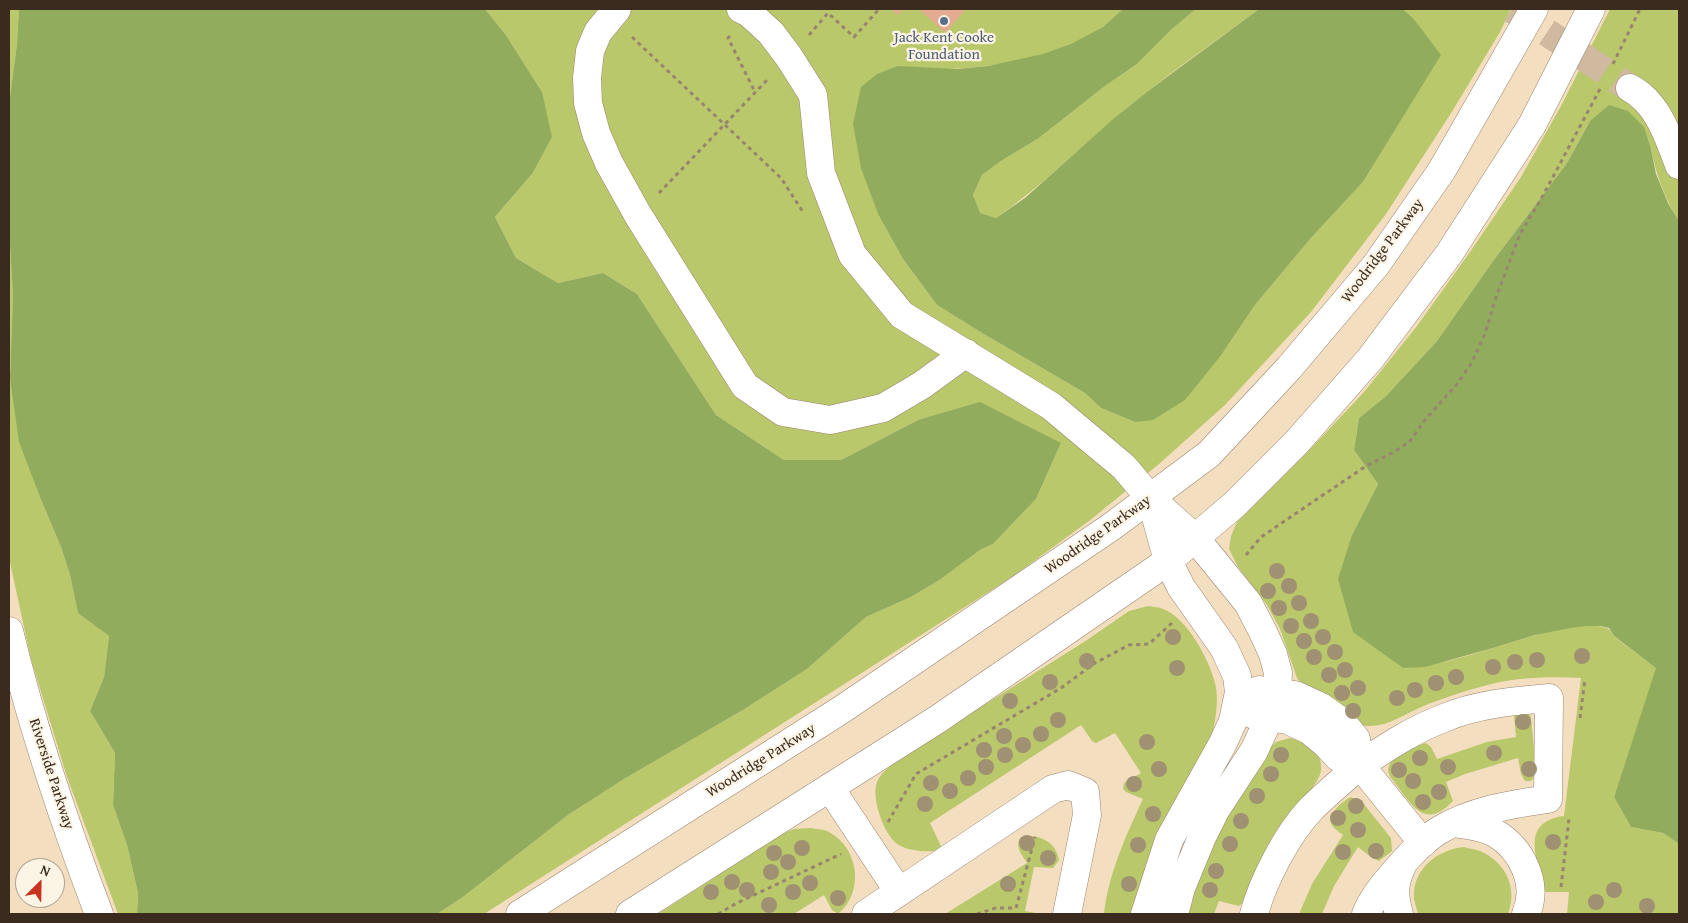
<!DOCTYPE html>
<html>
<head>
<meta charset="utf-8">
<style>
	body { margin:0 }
	#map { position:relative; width:1688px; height:923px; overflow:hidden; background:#f4dec0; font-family:"Gentium Book Plus",serif }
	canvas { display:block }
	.frame { position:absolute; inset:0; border:10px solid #3b2a1e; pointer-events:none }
	.north { position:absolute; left:15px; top:858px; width:50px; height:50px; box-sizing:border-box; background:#fcf5e5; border:1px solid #afa495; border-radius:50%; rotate:23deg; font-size:14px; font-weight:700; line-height:20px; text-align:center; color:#3b2a1e }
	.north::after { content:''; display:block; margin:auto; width:18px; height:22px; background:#c8321e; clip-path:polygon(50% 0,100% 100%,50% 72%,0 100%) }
</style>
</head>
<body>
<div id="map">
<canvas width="1688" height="923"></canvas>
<div class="frame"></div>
<div class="north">N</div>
</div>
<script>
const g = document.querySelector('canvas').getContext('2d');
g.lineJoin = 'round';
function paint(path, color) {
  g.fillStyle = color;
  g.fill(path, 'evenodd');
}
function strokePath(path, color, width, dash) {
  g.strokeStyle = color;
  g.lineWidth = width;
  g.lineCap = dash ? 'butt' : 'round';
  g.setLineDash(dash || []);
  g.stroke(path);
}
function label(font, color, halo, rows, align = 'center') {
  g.font = font + ' "Gentium Book Plus",serif';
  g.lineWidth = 4.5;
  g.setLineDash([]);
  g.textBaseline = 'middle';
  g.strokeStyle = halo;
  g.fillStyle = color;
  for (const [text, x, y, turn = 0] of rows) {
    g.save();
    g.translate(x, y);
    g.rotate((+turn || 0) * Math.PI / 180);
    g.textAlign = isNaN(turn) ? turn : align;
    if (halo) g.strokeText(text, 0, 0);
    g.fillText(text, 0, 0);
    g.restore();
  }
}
const green = new Path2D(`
	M9 9H19L17 44 9 104Z
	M485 9H1123C1117 15 1110 22 1103 27 1056 59 986 70 930 69L879 216 903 259 937 305 982 333 1085 393 1101 408 1135 422 1222 354 1255 305 1311 238 1363 182 1440 55 1414 19 1403 9H1511L1500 32 1453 110 1386 214 1311 312 1225 405 1159 464 1089 521 1012 577 484 914H437L463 897 568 815 624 779 743 710 807 669 866 617 911 597 941 579 980 550 993 544 1036 499 1061 443 918 420 841 460H784L716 415 637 294 603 273 558 283 516 258 495 217 532 174 542 92 506 35Z
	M1196 9H1259C1210 45 1159 80 1113 120 1074 153 1038 189 996 218L979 213 973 195 982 175 1001 161 1039 138 1105 86 1137 64 1172 29Z
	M1610 9H1679V221C1664 197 1657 177 1651 149L1590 121 1567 163 1493 261 1437 341 1386 396 1359 418 1354 450 1378 484 1352 535 1383 652 1403 668C1434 666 1464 657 1493 648 1521 640 1578 618 1606 628 1611 629 1612 635 1616 638 1629 648 1643 658 1657 668L1614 797 1631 827 1663 833 1679 844V914H1567L1569 892H1544C1541 878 1531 847 1536 834 1540 822 1553 817 1564 816L1581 678C1561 677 1540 677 1520 679 1491 682 1458 693 1431 703 1410 710 1391 727 1367 726 1352 725 1317 696 1303 686L1297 678 1280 629 1267 605 1238 567 1229 549 1231 536 1237 522 1316 443 1364 392 1417 326 1470 252 1521 177 1561 106Z
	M9 229 13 295 10 378 42 502 61 547 70 575 78 612 109 636 104 677 90 711 115 753 113 805 127 845 138 893 137 914H118L67 777 31 659 9 558Z
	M1148 606C1153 607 1159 607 1163 609 1187 618 1209 659 1215 683 1219 699 1216 716 1213 732L1133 914H1104C1108 875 1126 835 1143 799L1126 792 1123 789 1124 783 1141 773 1115 733 1096 743 1092 741 1081 725 930 823 941 846 936 851C924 852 906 851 896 843 883 832 871 797 877 782 882 770 895 763 905 755L1087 640 1129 611Z
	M1518 712 1528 713 1531 717 1536 769 1535 776 1531 781H1525L1521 774 1518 758 1465 774 1446 782 1453 801C1423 833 1410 801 1391 778 1389 774 1387 771 1389 766 1391 757 1417 745 1426 743L1431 747 1437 759 1487 742 1516 737 1514 716Z
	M1290 738C1306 740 1323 751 1321 770 1320 784 1294 808 1285 819 1265 844 1255 873 1244 902L1239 906 1219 901 1214 914H1181L1197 863 1264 754 1276 742Z
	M1351 797 1363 803 1391 838 1392 851 1379 861 1372 858 1358 847 1334 886 1322 914H1299L1312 884 1343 835C1339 832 1332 827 1331 823 1328 813 1344 800 1351 797Z
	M810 828C816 829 824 829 829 832 860 849 864 893 838 914L832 910 824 895 794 914H658L780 835 794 829Z
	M1035 836C1049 841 1056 845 1059 860L1053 868 1034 867 1025 911 1041 914H945L1027 863C1022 854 1015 848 1020 838Z
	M1464 847C1471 849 1480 850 1486 854 1508 867 1517 890 1508 914H1418C1417 909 1415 904 1414 899 1412 869 1437 850 1464 847Z`);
const forest = new Path2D(`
	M19 9H485L506 35 542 92 552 137 532 174 495 217 516 258 558 283 603 273 637 294 716 415 784 460H841L918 420 980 402 1061 443 1036 499 993 544 980 550 941 579 911 597 866 617 807 669 743 710 624 779 568 815 463 897 437 914H137L138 893 127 845 113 805 115 753 90 711 104 677 109 636 78 613 70 575 61 547 42 502 19 442 10 378 13 295 9 229V104L17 44Z
	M1123 9H1196L1172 29 1137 64 1105 86 1039 138 1001 161 982 175 973 195 980 213 996 218 1025 198 1112 120 1148 91 1259 9H1403L1414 19 1441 55 1363 182 1311 238 1255 305 1222 354 1185 400 1153 420 1135 422 1101 408 1085 393 982 333 937 305 903 259 879 216 861 168 853 124 861 87 877 74 898 66 957 69 988 66 1043 54 1071 44 1103 27Z
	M1609 105 1628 111 1644 127 1651 149 1656 174 1668 203 1679 221V844L1663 833 1631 827 1614 797 1656 668 1614 636 1609 628 1600 626H1587L1570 628 1535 635 1493 648 1425 667 1403 668 1353 632 1338 579 1352 535 1378 484 1354 450 1359 418 1386 396 1437 341 1493 261 1567 163 1590 121Z`);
const building = new Path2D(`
	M891 9H903L898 15Z
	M919 9H966L945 33Z`);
const minorTunnel = new Path2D(`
	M1512 9 1630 88`);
const path = new Path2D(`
	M809 35 828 13 854 37 879 9
	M730 36 728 38 755 92
	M632 37 781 178 803 212
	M1613 64 1640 9
	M659 193 769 78
	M1246 555 1261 537 1366 466 1394 452 1410 441 1425 420 1457 384 1471 364 1485 334 1495 300 1520 234 1540 201 1600 89
	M1580 718 1585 679
	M888 822 916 774 1061 688 1095 663 1129 645 1149 644 1172 623
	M1561 887 1569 819
	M718 914 737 903 841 854
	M977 914 996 908H1016L1035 837`);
const minor = new Path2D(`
	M617 9 598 32 590 51 587 78 588 103 596 133 609 163 638 215 745 386 783 412 830 420 883 408 922 385 966 353
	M741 9 749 13 771 33 789 57 813 95 821 173 852 254 902 315 1051 406 1124 467 1151 499 1195 538 1248 603 1263 632 1273 654 1278 673 1277 692 1272 712 1254 751 1216 809 1202 837 1181 888 1174 914
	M1630 88C1658 103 1668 136 1679 165
	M1259 690 1295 695 1321 707 1342 722 1356 739 1360 765
	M1254 715 1288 720 1309 730 1326 744 1338 757 1360 765
	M1360 765C1387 747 1414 729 1444 718 1477 704 1514 701 1549 698L1548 799C1512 804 1470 811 1438 831 1421 842 1407 858 1394 873 1383 885 1372 899 1366 914
	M830 788 899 892
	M1453 823C1467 825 1482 826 1495 833 1522 849 1539 884 1526 914
	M520 914 841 710 1111 527 1209 454 1289 368 1376 265 1442 170 1534 9
	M630 914 938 719 1168 561 1234 505 1297 442 1370 359 1449 254 1532 125 1591 9
	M866 914 1053 789 1068 785 1085 792 1087 815 1067 914
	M1145 914 1169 840 1223 743 1233 721 1239 692 1237 676 1224 648 1181 587 1168 561 1151 499
	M1254 914C1263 881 1287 834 1311 809 1327 793 1344 779 1360 765L1423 843
	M1399 914C1394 896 1393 884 1402 866`);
const major = new Path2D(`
	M9 631C32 727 64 822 99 914`);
const trees = [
	[1277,571],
	[1289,586],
	[1268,591],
	[1299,603],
	[1279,608],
	[1311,621],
	[1291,626],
	[1173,637],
	[1323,637],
	[1304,641],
	[1335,652],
	[1582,656],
	[1314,657],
	[1537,660],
	[1087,661],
	[1515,662],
	[1493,667],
	[1177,668],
	[1345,670],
	[1329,675],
	[1456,677],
	[1050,682],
	[1436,683],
	[1358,688],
	[1415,690],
	[1342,693],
	[1397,698],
	[1010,701],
	[1353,711],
	[1058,720],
	[1523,722],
	[1041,734],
	[1004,736],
	[1147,742],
	[1023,745],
	[984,750],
	[1494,753],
	[1005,755],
	[1281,755],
	[1420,758],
	[986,767],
	[1448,767],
	[1159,769],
	[1529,769],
	[1399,770],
	[1271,774],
	[968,778],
	[1413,781],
	[931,783],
	[1134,784],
	[950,791],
	[1439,792],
	[1257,796],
	[1423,802],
	[925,804],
	[1356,806],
	[1153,814],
	[1338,818],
	[1241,821],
	[1358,830],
	[1553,842],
	[1027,843],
	[1230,844],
	[1138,845],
	[802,848],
	[1376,851],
	[1343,852],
	[774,853],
	[1048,858],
	[788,862],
	[1216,871],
	[771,872],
	[732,882],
	[810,883],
	[1008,884],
	[1129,884],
	[747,890],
	[1210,890],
	[1614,890],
	[711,892],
	[793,892],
	[838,898],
	[1596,902],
	[769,905],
	[1647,906]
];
const markers = [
	[944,21,5,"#5c6f8a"]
];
const serviceNames = [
	["Jack Kent Cooke",944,38],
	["Foundation",944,55]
];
const streetNames = [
	["Woodridge Parkway",1383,251,-53],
	["Woodridge Parkway",1098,535,-35],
	["Woodridge Parkway",761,761,-32],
	["Riverside Parkway",51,774,72]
];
paint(green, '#b9c86a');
paint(forest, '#92ac5e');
paint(building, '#e3ab91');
strokePath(minorTunnel, '#cfbaa0', 28, [28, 14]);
strokePath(minor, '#98846f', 29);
strokePath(major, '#98846f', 29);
strokePath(path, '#98846f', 3, [4, 4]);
strokePath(minor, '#fff', 28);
strokePath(major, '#fff', 28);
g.fillStyle = '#9f9171';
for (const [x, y] of trees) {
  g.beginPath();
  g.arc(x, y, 8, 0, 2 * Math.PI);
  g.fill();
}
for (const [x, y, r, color] of markers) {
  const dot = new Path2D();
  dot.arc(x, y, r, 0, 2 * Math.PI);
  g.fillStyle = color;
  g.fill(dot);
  strokePath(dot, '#fcf5e5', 2);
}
label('15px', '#4e5e75', '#fcf5e5', serviceNames);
label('15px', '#3b2a1e', '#fcf5e5', streetNames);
</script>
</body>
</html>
